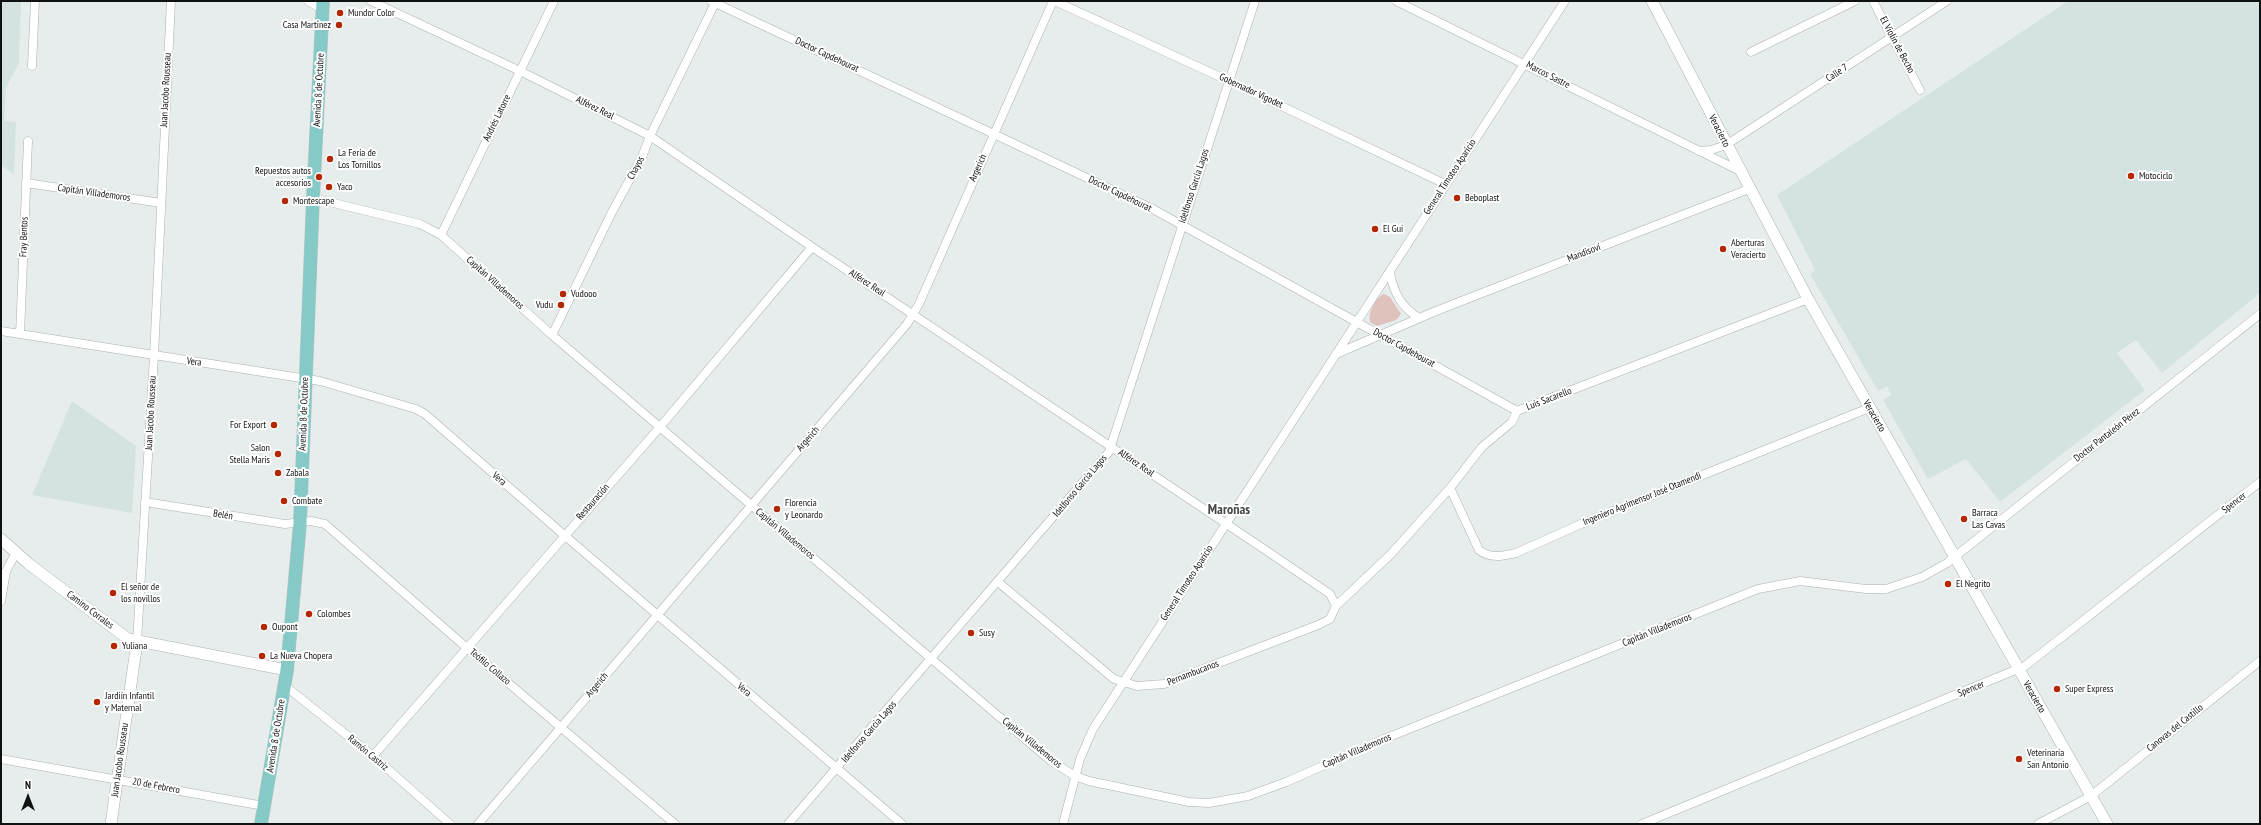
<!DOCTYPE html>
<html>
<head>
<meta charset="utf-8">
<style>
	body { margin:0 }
	#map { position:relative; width:2261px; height:825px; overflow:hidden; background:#e7eded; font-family:"PT Sans Narrow",sans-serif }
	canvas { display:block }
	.frame { position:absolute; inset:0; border:2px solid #101212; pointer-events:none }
	.north { position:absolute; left:8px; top:777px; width:40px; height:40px; -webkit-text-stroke:3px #fff; paint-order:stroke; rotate:0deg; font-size:11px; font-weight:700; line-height:16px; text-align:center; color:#101212 }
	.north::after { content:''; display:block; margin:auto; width:14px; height:18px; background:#101212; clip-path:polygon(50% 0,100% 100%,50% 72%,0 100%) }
</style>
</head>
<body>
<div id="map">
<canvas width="2261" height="825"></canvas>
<div class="frame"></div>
<div class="north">N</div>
</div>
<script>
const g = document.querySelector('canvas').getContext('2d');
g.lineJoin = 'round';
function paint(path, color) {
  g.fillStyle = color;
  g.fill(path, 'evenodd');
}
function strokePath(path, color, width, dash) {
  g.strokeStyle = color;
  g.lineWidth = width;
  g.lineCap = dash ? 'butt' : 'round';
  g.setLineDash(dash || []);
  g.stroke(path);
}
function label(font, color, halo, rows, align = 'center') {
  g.font = font + ' "PT Sans Narrow",sans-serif';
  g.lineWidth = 4;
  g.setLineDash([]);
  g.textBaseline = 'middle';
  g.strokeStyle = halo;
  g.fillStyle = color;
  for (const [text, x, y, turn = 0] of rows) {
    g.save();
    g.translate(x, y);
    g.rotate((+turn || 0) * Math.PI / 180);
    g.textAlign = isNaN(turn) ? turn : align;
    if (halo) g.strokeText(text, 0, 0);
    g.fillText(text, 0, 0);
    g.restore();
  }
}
const built = new Path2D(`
	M1 1H21L19 63 6 88 4 121 16 122 14 175 1 165Z
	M2068 1H2260V293L2162 373 2136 340 2117 353 2145 390 2000 502 1966 459 1928 479 1883 400 1891 395 1887 386 1878 391 1810 274 1815 270 1777 195Z
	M72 401 136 446 132 513 32 495Z`);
const green = new Path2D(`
	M1384 294 1390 297 1401 314 1396 320 1377 326 1370 322C1367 314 1376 296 1384 294Z`);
const minor = new Path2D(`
	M308 1 323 10
	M371 1 520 71 650 136 812 247 1264 549 1330 594 1336 606 1330 619 1318 625 1164 684 1137 686 1114 679 998 582
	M711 1 1151 208 1517 411
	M1055 1 1229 81 1445 184
	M1396 1 1740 171
	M1873 1 1920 90
	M1751 52 1855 1
	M32 66 35 1
	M1699 151 1711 150 1726 145 1947 1
	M26 183 161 203
	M313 198 420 224 441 235 552 335 1051 761 1075 776 1089 781 1189 802 1209 803 1248 796 1286 782 1384 739 1758 589 1800 581 1866 589H1886L1922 577 1947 563 2260 314
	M441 235 554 1
	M1390 273C1394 293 1401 307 1419 318
	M1 331 320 381 416 409 425 414 564 535 902 824
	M20 334 28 141
	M552 335 612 212 642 157 650 136 716 1
	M1336 354 1436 311 1749 189
	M1517 411 1808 299
	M1450 488 1479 550C1490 559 1503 556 1516 553L1581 524 1869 408
	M145 502 285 524 311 521 325 524 467 648 675 824
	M1 601 6 571 16 553
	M1336 606 1391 554 1450 488 1482 447 1512 422 1517 411
	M137 642 154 356 171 1
	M284 685 373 756 450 824
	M373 756 660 427 812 247
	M1 759 264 806
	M478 824 907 324 919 304 1053 1
	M788 824 1109 452 1255 1
	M1063 824 1080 759 1093 729 1565 1
	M1642 824 2025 666 2260 482
	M2038 824 2091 796 2260 661`);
const tertiary = new Path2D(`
	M1652 1 1808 299 2107 824
	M1 539 29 564 128 639 287 670
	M111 824 137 642`);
const primary = new Path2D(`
	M261 824 287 670 300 523 313 198 323 1`);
const markers = [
	[340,13,4,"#b32800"],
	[339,25,4,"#b32800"],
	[330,159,4,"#b32800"],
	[2131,176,4,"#b32800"],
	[319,177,4,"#b32800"],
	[329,187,4,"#b32800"],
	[1457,198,4,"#b32800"],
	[285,201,4,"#b32800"],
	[1375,229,4,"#b32800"],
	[1723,249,4,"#b32800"],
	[563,294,4,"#b32800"],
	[561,305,4,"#b32800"],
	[274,425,4,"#b32800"],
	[278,454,4,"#b32800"],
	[278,473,4,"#b32800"],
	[284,501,4,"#b32800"],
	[777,509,4,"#b32800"],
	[1964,519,4,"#b32800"],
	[1948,584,4,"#b32800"],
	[113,593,4,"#b32800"],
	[309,614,4,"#b32800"],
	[264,627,4,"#b32800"],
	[971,633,4,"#b32800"],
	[114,646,4,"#b32800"],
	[262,656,4,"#b32800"],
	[2057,689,4,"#b32800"],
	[97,702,4,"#b32800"],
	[2019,759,4,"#b32800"]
];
const poiNames = [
	["Mundor Color",348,13],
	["Casa Martinez",331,25,"right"],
	["La Feria de",338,153],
	["Los Tornillos",338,165],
	["Repuestos autos",311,171,"right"],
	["accesorios",311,183,"right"],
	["Motociclo",2139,176],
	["Yaco",337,187],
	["Beboplast",1465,198],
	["Montescape",293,201],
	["El Gui",1383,229],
	["Aberturas",1731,243],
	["Veracierto",1731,255],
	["Vudooo",571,294],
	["Vudu",553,305,"right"],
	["For Export",266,425,"right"],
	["Salon",270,448,"right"],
	["Stella Maris",270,460,"right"],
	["Zabala",286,473],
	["Combate",292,501],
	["Florencia",785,503],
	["y Leonardo",785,515],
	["Barraca",1972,513],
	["Las Cavas",1972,525],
	["El Negrito",1956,584],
	["El señor de",121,587],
	["los novillos",121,599],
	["Colombes",317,614],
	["Oupont",272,627],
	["Susy",979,633],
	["Yuliana",122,646],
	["La Nueva Chopera",270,656],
	["Super Express",2065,689],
	["Jardiín Infantil",105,696],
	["y Maternal",105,708],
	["Veterinaria",2027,753],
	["San Antonio",2027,765]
];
const streetNames = [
	["El Violín de Becho",1897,45,62],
	["Doctor Capdehourat",827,55,25],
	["Calle 7",1837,73,-33],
	["Marcos Sastre",1548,75,27],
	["Juan Jacobo Rousseau",166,90,-87],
	["Avenida 8 de Octubre",319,90,-87],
	["Gobernador Vigodet",1251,91,25],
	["Alférez Real",595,108,26],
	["Andrés Latorre",497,118,-64],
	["Veracierto",1719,131,63],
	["Chayos",636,168,-62],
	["Argerich",978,168,-66],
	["General Timoteo Aparicio",1450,177,-57],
	["Idelfonso García Lagos",1194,186,-72],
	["Capitán Villademoros",94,193,8],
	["Doctor Capdehourat",1120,194,26],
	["Fray Bentos",24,237,-88],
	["Mandisoví",1584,253,-21],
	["Capitán Villademoros",495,283,42],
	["Alférez Real",867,283,33],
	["Doctor Capdehourat",1404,348,29],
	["Vera",194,362,9],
	["Luis Sacarello",1549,399,-21],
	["Juan Jacobo Rousseau",151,413,-87],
	["Avenida 8 de Octubre",304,414,-88],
	["Veracierto",1874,416,60],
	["Doctor Pantaleón Pérez",2107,435,-38],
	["Argerich",808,439,-49],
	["Alférez Real",1136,463,34],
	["Vera",499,479,41],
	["Idelfonso García Lagos",1080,486,-50],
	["Ingeniero Agrimensor José Otamendi",1642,499,-22],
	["Restauración",593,502,-49],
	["Spencer",2234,503,-38],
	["Belén",223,515,9],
	["Capitán Villademoros",785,534,40],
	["General Timoteo Aparicio",1187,583,-57],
	["Camino Corrales",90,610,37],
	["Capitán Villademoros",1657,630,-22],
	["Teófilo Collazo",490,667,40],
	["Pernambucanos",1193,673,-21],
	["Argerich",597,685,-50],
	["Spencer",1971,689,-22],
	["Vera",744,690,41],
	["Veracierto",2034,697,60],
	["Canovas del Castillo",2175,728,-39],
	["Idelfonso García Lagos",869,732,-49],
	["Avenida 8 de Octubre",276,736,-81],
	["Capitán Villademoros",1032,743,39],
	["Capitán Villademoros",1357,751,-23],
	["Ramón Castriz",368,753,40],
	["Juan Jacobo Rousseau",120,760,-82],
	["20 de Febrero",156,786,11]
];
const districtNames = [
	["Maroñas",1229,510]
];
paint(built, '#d4e3e2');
paint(green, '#dec2bb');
strokePath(minor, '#aab0af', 9);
strokePath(tertiary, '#aab0af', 12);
strokePath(primary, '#c6c6c6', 14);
strokePath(minor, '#fff', 8);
strokePath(tertiary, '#fff', 11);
strokePath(primary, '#86cac7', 13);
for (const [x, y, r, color] of markers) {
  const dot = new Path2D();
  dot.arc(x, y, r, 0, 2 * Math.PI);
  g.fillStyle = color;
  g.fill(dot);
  strokePath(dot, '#fff', 1.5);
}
label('10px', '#101212', '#fff', poiNames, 'left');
label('10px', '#101212', '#fff', streetNames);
label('bold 14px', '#454a49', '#fff', districtNames);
</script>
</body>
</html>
